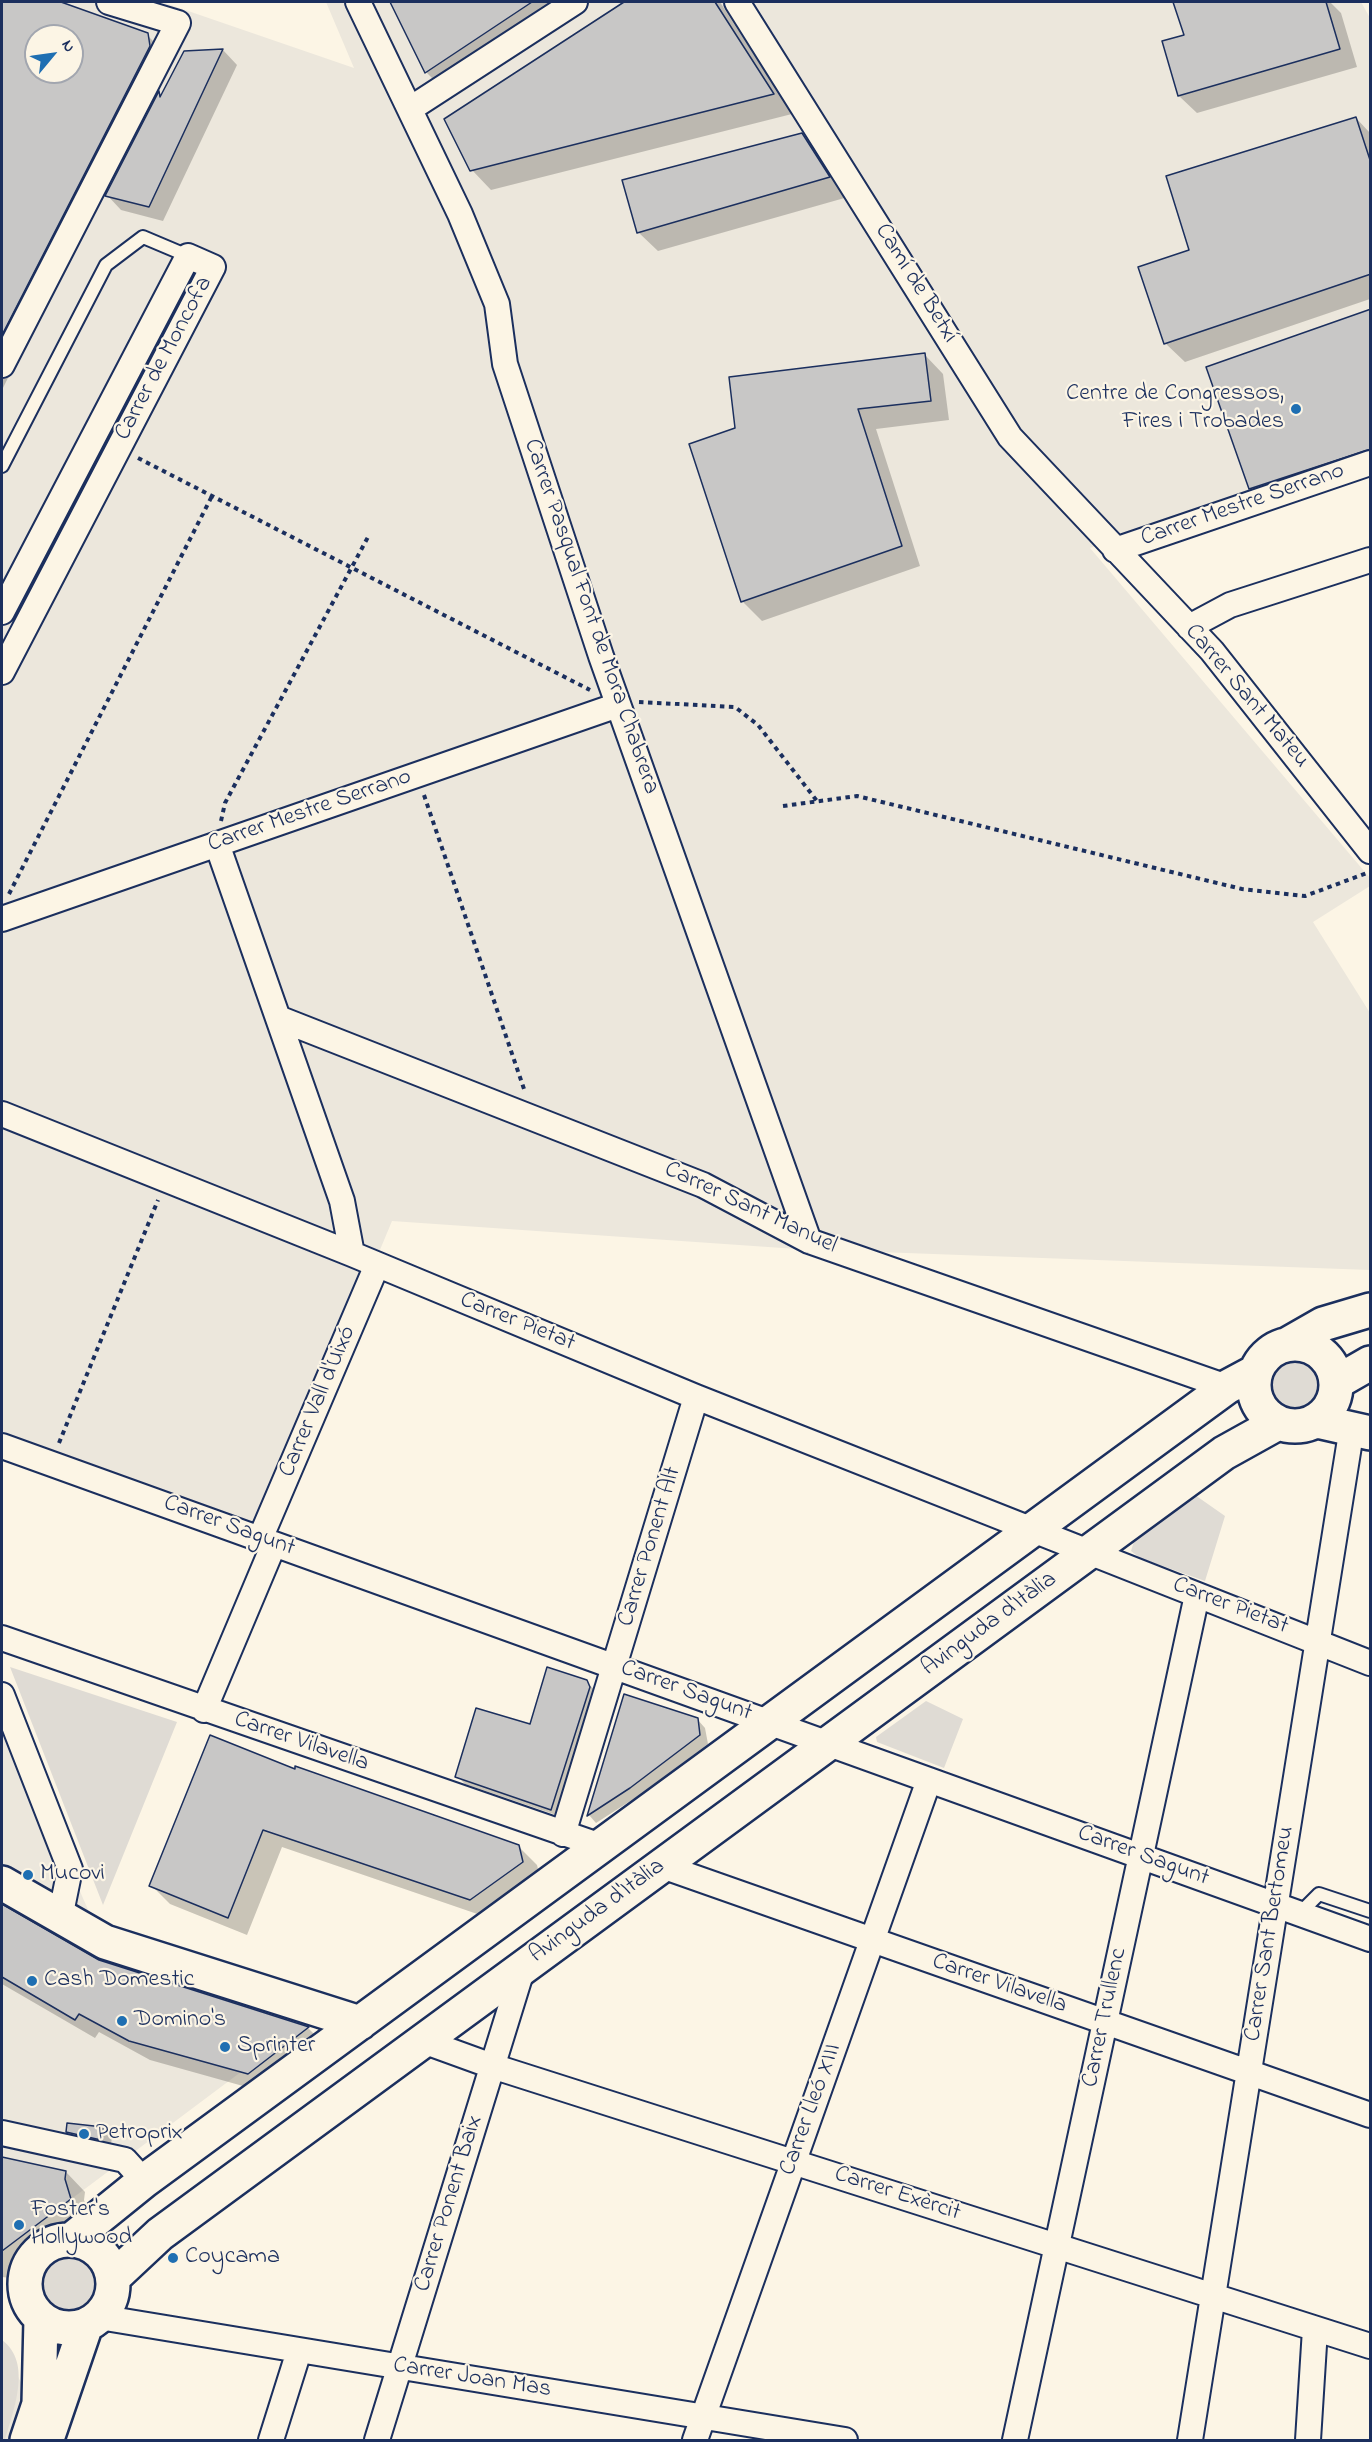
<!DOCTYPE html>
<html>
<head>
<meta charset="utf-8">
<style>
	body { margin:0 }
	#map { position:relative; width:1372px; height:2442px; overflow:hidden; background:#fcf5e5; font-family:"Indie Flower",sans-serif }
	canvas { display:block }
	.frame { position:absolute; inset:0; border:3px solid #1b2f5e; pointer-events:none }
	.north { position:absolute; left:24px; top:24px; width:60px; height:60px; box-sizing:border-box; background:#fcf5e5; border:2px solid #a2a6af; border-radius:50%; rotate:61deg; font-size:16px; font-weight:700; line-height:24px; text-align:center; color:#1b2f5e }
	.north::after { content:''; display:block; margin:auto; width:21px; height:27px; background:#1f6fb2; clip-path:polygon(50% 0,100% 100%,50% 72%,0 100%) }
</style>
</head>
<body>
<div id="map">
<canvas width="1372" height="2442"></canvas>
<div class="frame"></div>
<div class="north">N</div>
</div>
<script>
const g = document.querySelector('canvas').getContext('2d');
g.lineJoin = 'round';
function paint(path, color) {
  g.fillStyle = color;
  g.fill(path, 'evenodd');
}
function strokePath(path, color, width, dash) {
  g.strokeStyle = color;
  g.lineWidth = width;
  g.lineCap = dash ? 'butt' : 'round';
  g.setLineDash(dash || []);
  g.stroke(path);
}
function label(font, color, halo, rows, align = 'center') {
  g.font = font + ' "Indie Flower",sans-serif';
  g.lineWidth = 4.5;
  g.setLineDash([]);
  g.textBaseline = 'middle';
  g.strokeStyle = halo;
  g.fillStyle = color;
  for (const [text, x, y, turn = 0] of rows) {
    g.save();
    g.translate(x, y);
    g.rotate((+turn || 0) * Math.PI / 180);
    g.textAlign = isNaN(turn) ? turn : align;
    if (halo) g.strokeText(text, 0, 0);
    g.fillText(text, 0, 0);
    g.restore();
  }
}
const built = new Path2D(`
	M2 2H162L354 68 326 2H1361L1370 18V451L1090 548 1370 878V886L1313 922 1370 1013V1270L797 1249 392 1221 264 1528 2 1442ZM36 36H72V72H36Z
	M2 1716 106 1950 309 2021 2 2251Z
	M2 2346 28 2396 14 2440H2Z`);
const green = new Path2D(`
	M1270 1385a25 25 0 1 1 50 0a25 25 0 1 1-50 0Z
	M1195 1495 1225 1516 1205 1581 1140 1558 1131 1551 1135 1538Z
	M10 1667 177 1722 103 1905Z
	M926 1701 963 1719 944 1768 877 1742 876 1737Z
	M41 2284a28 28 0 1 1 56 0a28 28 0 1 1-56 0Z
	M2 2340C33 2363 13 2411 5 2440H2Z`);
const shadow = new Path2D(`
	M2 2H56L147 35 167 55 2 390ZM36 36H72V72H36Z
	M391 2H581L445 91 426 72Z
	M627 2H720L792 114 491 190 472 170 446 119Z
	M1174 2H1330L1341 13 1357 67 1197 113 1179 96 1186 36Z
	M223 50 237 65 163 221 121 210 107 195 160 93 162 96 185 53Z
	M1356 118 1370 133V299L1185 362 1165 343 1191 251Z
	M802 134 821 154 848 197 658 251 638 232Z
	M1370 311V474L1270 508 1250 488Z
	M924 354 943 374 949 420 876 429 920 566 762 621 742 601 737 429Z
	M586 1682 595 1690 559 1816 465 1784 457 1776 531 1726Z
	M625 1696 697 1719 705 1728 708 1744 638 1796 596 1823 589 1815Z
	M295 1771 518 1846 537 1865 541 1881 489 1918 282 1847 247 1935 170 1904 151 1885Z
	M2 1906 99 1961 308 2028 327 2047 268 2093 150 2060 99 2032 95 2038 2 1984Z
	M102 2128 112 2138 110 2149 77 2141 67 2132Z
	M2 2159 66 2172 85 2192 84 2200 90 2219 11 2278 2 2277Z`);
const building = new Path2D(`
	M2 2H61L148 33 150 46 2 335ZM36 36H72V72H36Z
	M390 2H532L425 73Z
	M624 2H715L774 94 470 171 444 119Z
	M1173 2H1326L1340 49 1178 96 1162 41 1184 35Z
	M223 49 149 207 105 196 159 91 160 97 184 51Z
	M1356 117 1371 163V274L1164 344 1138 267 1189 250 1166 176Z
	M802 133 830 177 637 233 622 180Z
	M1371 309V449L1249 489 1206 367Z
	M925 353 931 401 858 409 902 546 741 602 689 444 735 428 729 377Z
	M547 1667 587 1680 590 1687 551 1810 455 1777 476 1708 530 1724Z
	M624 1694 698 1718 700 1735 630 1788 587 1816Z
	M210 1735 295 1769V1766L315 1773 519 1845 523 1862 470 1900 263 1830 228 1918 164 1892 149 1886Z
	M2 1904 99 1960 309 2027 248 2074 129 2041 79 2014 75 2020 2 1977Z
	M67 2123 103 2127 101 2140 66 2132Z
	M2 2157 66 2171 65 2179 71 2199 2 2251Z`);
const path = new Path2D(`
	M138 458 590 690
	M639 702 735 707 758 725 817 801
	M424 795 525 1092
	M783 806 857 796 1242 889 1305 896 1367 873
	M221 821 225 803 368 537
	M9 894 212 496
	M59 1443 158 1200`);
const lane = new Path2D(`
	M2 466 106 265 143 237 188 256
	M1300 1913 1319 1894 1370 1911`);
const street = new Path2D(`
	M358 2 460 214 497 304 505 364 601 656 809 1241
	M737 2 1010 437 1212 651 1370 851
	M410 109 575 2
	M2 365 178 23 109 2
	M1115 550 1370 463
	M2 612 188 256 213 267 2 672
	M1189 627 1230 605 1370 560
	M217 844 342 1201 352 1254
	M2 919 618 705
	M278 1018 703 1185 809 1241 1227 1387
	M2 1114 352 1254 696 1397 1370 1663
	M2 1446 1370 1939
	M260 1539 377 1265
	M2 1638 601 1846
	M2 1695 70 1869 60 1918
	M204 1710 274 1544
	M563 1834 696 1397
	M662 1866 1370 2115
	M423 2041 492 2066 1370 2346
	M2 2133 125 2160 144 2181
	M99 2317 845 2440
	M271 2440 299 2351
	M377 2440 523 1967
	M695 2440 929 1780
	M1015 2440 1197 1595
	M1190 2440 1352 1427
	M1308 2440 1315 2329`);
const secondary = new Path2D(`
	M1254 1385a41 41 0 1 1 82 0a41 41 0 1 1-82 0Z
	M1288 1344 1323 1324 1370 1310
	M1337 1382 1370 1363
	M1317 1421 1370 1433
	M2 1883 105 1942 360 2023
	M25 2284a44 44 0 1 1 88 0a44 44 0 1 1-88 0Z
	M71 2240 144 2181 1227 1387 1255 1372
	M113 2278 160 2234 1224 1453 1278 1423
	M49 2433 86 2325
	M27 2440 39 2404 41 2319`);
const markers = [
	[1296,409,6,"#1f6fb2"],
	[28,1875,6,"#1f6fb2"],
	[32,1981,6,"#1f6fb2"],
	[122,2021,6,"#1f6fb2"],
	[225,2047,6,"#1f6fb2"],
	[84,2134,6,"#1f6fb2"],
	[19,2225,6,"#1f6fb2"],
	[173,2258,6,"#1f6fb2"]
];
const streetNames = [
	["Camí de Betxí",915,284,58],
	["Carrer de Moncofa",165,359,-62],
	["Carrer Mestre Serrano",1243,506,-19],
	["Carrer Pasqual Font de Mora Chabrera",590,617,71],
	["Carrer Sant Mateu",1246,697,50],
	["Carrer Mestre Serrano",310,812,-19],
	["Carrer Sant Manuel",750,1209,25],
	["Carrer Pietat",517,1323,22],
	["Carrer Vall d'Uixó",319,1402,-67],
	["Carrer Sagunt",229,1527,20],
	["Carrer Ponent Alt",651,1547,-73],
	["Carrer Pietat",1230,1607,21],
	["Avinguda d'Itàlia",990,1625,-36],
	["Carrer Sagunt",686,1692,20],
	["Carrer Vilavella",301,1743,19],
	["Carrer Sagunt",1143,1857,20],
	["Avinguda d'Itàlia",598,1912,-36],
	["Carrer Sant Bertomeu",1271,1934,-81],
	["Carrer Vilavella",999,1985,19],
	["Carrer Trullenc",1106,2018,-78],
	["Carrer Lleó XIII",812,2110,-70],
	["Carrer Exèrcit",897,2195,18],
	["Carrer Ponent Baix",450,2204,-73],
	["Carrer Joan Mas",472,2379,9]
];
const poiNames = [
	["Centre de Congressos,",1284,395,"right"],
	["Fires i Trobades",1284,423,"right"],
	["Mucovi",40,1875],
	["Cash Domestic",44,1981],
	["Domino's",134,2021],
	["Sprinter",237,2047],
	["Petroprix",96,2134],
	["Foster's",31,2211],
	["Hollywood",31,2239],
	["Coycama",185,2258]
];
paint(built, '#ece7dc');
paint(green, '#dfdbd4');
paint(shadow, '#0003');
paint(building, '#c8c7c6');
strokePath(building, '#1b2f5e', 1.5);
strokePath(lane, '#1b2f5e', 16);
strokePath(street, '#1b2f5e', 28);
strokePath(secondary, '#1b2f5e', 38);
strokePath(path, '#1b2f5e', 4, [4.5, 4.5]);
strokePath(lane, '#fcf5e5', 12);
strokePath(street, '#fcf5e5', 24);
strokePath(secondary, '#fcf5e5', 33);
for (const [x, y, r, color] of markers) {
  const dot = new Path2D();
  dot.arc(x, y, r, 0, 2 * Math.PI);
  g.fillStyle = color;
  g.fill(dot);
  strokePath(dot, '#fcf5e5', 2);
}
label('24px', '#1b2f5e', '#fcf5e5', streetNames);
label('24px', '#1b2f5e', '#fcf5e5', poiNames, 'left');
</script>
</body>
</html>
